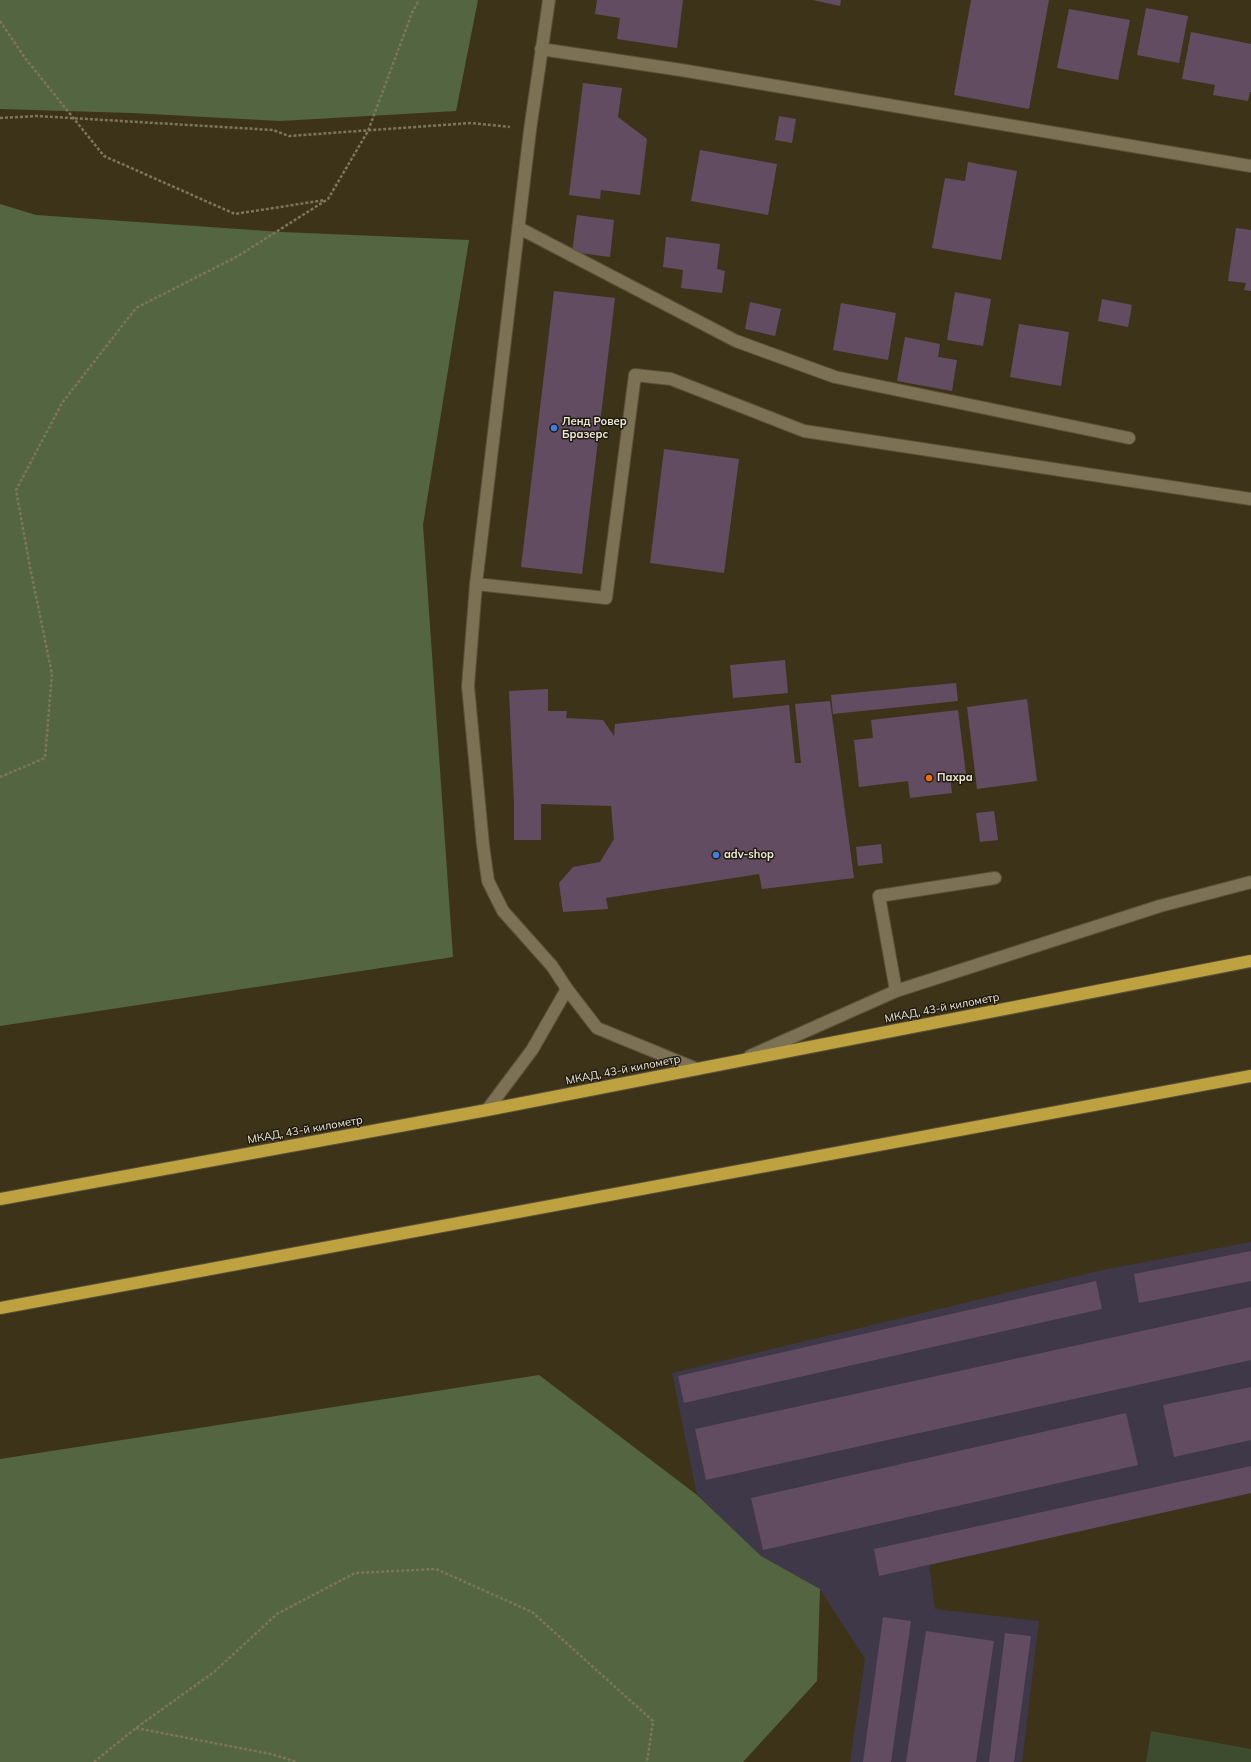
<!DOCTYPE html>
<html>
<head>
<meta charset="utf-8">
<style>
	body { margin:0 }
	canvas { display:block; background:#3d3318 }
</style>
</head>
<body>
<canvas width="1251" height="1762"></canvas>
<script>
const g = document.querySelector('canvas').getContext('2d');
g.lineJoin = 'round';
function paint(path, color) {
  g.fillStyle = color;
  g.fill(path, 'evenodd');
}
function strokePath(path, color, width, dash) {
  g.strokeStyle = color;
  g.lineWidth = width;
  g.lineCap = dash ? 'butt' : 'round';
  g.setLineDash(dash || []);
  g.stroke(path);
}
function label(font, color, halo, rows, align = 'center') {
  g.font = font + ' Mulish,sans-serif';
  g.lineWidth = 3;
  g.setLineDash([]);
  g.textBaseline = 'middle';
  g.strokeStyle = halo;
  g.fillStyle = color;
  for (const [text, x, y, turn = 0] of rows) {
    g.save();
    g.translate(x, y);
    g.rotate((+turn || 0) * Math.PI / 180);
    g.textAlign = isNaN(turn) ? turn : align;
    if (halo) g.strokeText(text, 0, 0);
    g.fillText(text, 0, 0);
    g.restore();
  }
}
const industrial = new Path2D(`
	M1251 1242V1493L929 1565 935 1609 1039 1621 1022 1762H850L865 1659 820 1589 761 1556 697 1495 672 1373 1098 1271Z`);
const green = new Path2D(`
	M1151 1731 1251 1749V1762H1146Z`);
const forest = new Path2D(`
	M0 0H478L456 111 280 121 132 113 0 109Z
	M0 204 36 215 282 232 469 240 423 525 453 957 0 1026Z
	M539 1375 697 1495 761 1556 820 1589 817 1681 743 1762H0V1459Z`);
const building = new Path2D(`
	M597 0H683L677 48 617 39 620 18 595 14Z
	M813 0H841L840 6Z
	M971 0H1049L1029 109 954 95Z
	M1146 8 1188 16 1179 63 1137 55Z
	M1069 9 1130 20 1118 80 1057 68Z
	M1191 32 1251 44V92H1250L1248 101 1213 95 1215 85 1182 79Z
	M583 83 622 88 618 117 647 139 640 195 601 190 600 199 569 195Z
	M779 116 796 119 792 143 775 140Z
	M700 150 777 164 768 215 691 201Z
	M968 162 1017 171 1001 260 932 248 945 178 965 181Z
	M577 215 614 220 610 257 572 252Z
	M1236 228 1251 230V291L1244 290 1246 283 1228 281Z
	M666 237 720 244 717 269 725 271 722 293 681 288 683 270 663 267Z
	M554 291 615 298 582 574 521 567Z
	M955 292 991 299 983 346 947 340Z
	M1102 299 1132 305 1128 327 1098 321Z
	M750 302 781 309 775 336 745 329Z
	M841 303 896 313 888 360 833 350Z
	M1019 324 1069 332 1061 386 1010 377Z
	M905 337 940 344 938 357 957 360 952 391 897 381Z
	M664 449 739 459 724 573 650 563Z
	M785 660 788 693 733 698 730 665Z
	M956 683 958 701 833 714 831 695Z
	M548 689V711H567L566 718 603 720 614 736 615 724 789 705 795 763H801L795 704 830 701 854 878 762 889 759 874 606 898 608 909 563 912 559 883 573 867 600 862 614 839 611 806 541 804V840H514V804L509 691Z
	M1027 699 1037 781 977 789 967 707Z
	M958 710 966 774 950 776 952 793 910 798 908 781 859 787 854 740 873 738 871 720Z
	M994 811 998 840 980 842 976 813Z
	M881 844 883 863 858 866 856 847Z
	M1251 1251V1281L1139 1303 1134 1274Z
	M1096 1281 1102 1309 684 1403 678 1376Z
	M1251 1307V1360L706 1480 695 1429Z
	M1251 1387V1440L1174 1457 1163 1405Z
	M1126 1413 1138 1465 763 1550 751 1498Z
	M1251 1466V1493L879 1576 874 1549Z
	M883 1617 911 1621 891 1762H863Z
	M926 1631 994 1641 976 1762H906Z
	M1005 1633 1031 1636 1014 1762H989Z`);
const path = new Path2D(`
	M0 21 25 58 104 156 235 214 325 200
	M0 118 37 116 273 130 289 136 471 123 510 127
	M0 777 45 758 52 674 30 567 16 490 62 403 136 308 238 256 328 199 368 131 412 13 419 0
	M136 1728 271 1754 297 1762
	M94 1762 136 1728 214 1672 277 1614 355 1573 436 1569 532 1612 653 1721 647 1762`);
const minor = new Path2D(`
	M549 0 530 130 476 584 468 686 483 845 488 881 503 911 552 966 567 989
	M541 49 681 70 1251 166
	M519 228 736 341 835 377 1129 438
	M476 584 606 598 635 375 671 379 804 431 1251 499
	M896 991 879 896 995 878
	M750 1056 896 991 1160 906 1251 882
	M487 1110 532 1050 567 989 597 1028 697 1069`);
const highway = new Path2D(`
	M0 1199 487 1110 1251 961
	M0 1308 1251 1076`);
const markers = [
	[554,428,4,"#3f7fe0"],
	[929,778,4,"#e8710a"],
	[716,855,4,"#3f7fe0"]
];
const poiNames = [
	["Ленд Ровер",562,422],
	["Бразерс",562,435],
	["Пахра",937,778],
	["adv-shop",724,855]
];
const streetNames = [
	["МКАД, 43-й километр",942,1008,-11],
	["МКАД, 43-й километр",623,1070,-11],
	["МКАД, 43-й километр",305,1130,-10]
];
paint(industrial, '#3e3849');
paint(green, '#3d4b2e');
paint(forest, '#546542');
paint(building, '#614c62');
strokePath(minor, '#595039', 14);
strokePath(highway, '#595039', 14);
strokePath(path, '#7d755d', 2.5, [3, 2]);
strokePath(minor, '#7c7154', 12);
strokePath(highway, '#bea23f', 12);
for (const [x, y, r, color] of markers) {
  const dot = new Path2D();
  dot.arc(x, y, r, 0, 2 * Math.PI);
  g.fillStyle = color;
  g.fill(dot);
  strokePath(dot, '#201b10', 1.5);
}
label('bold 11px', '#eee8d7', '#201b10', poiNames, 'left');
label('11px', '#eee8d7', '#201b10', streetNames);
</script>
</body>
</html>
